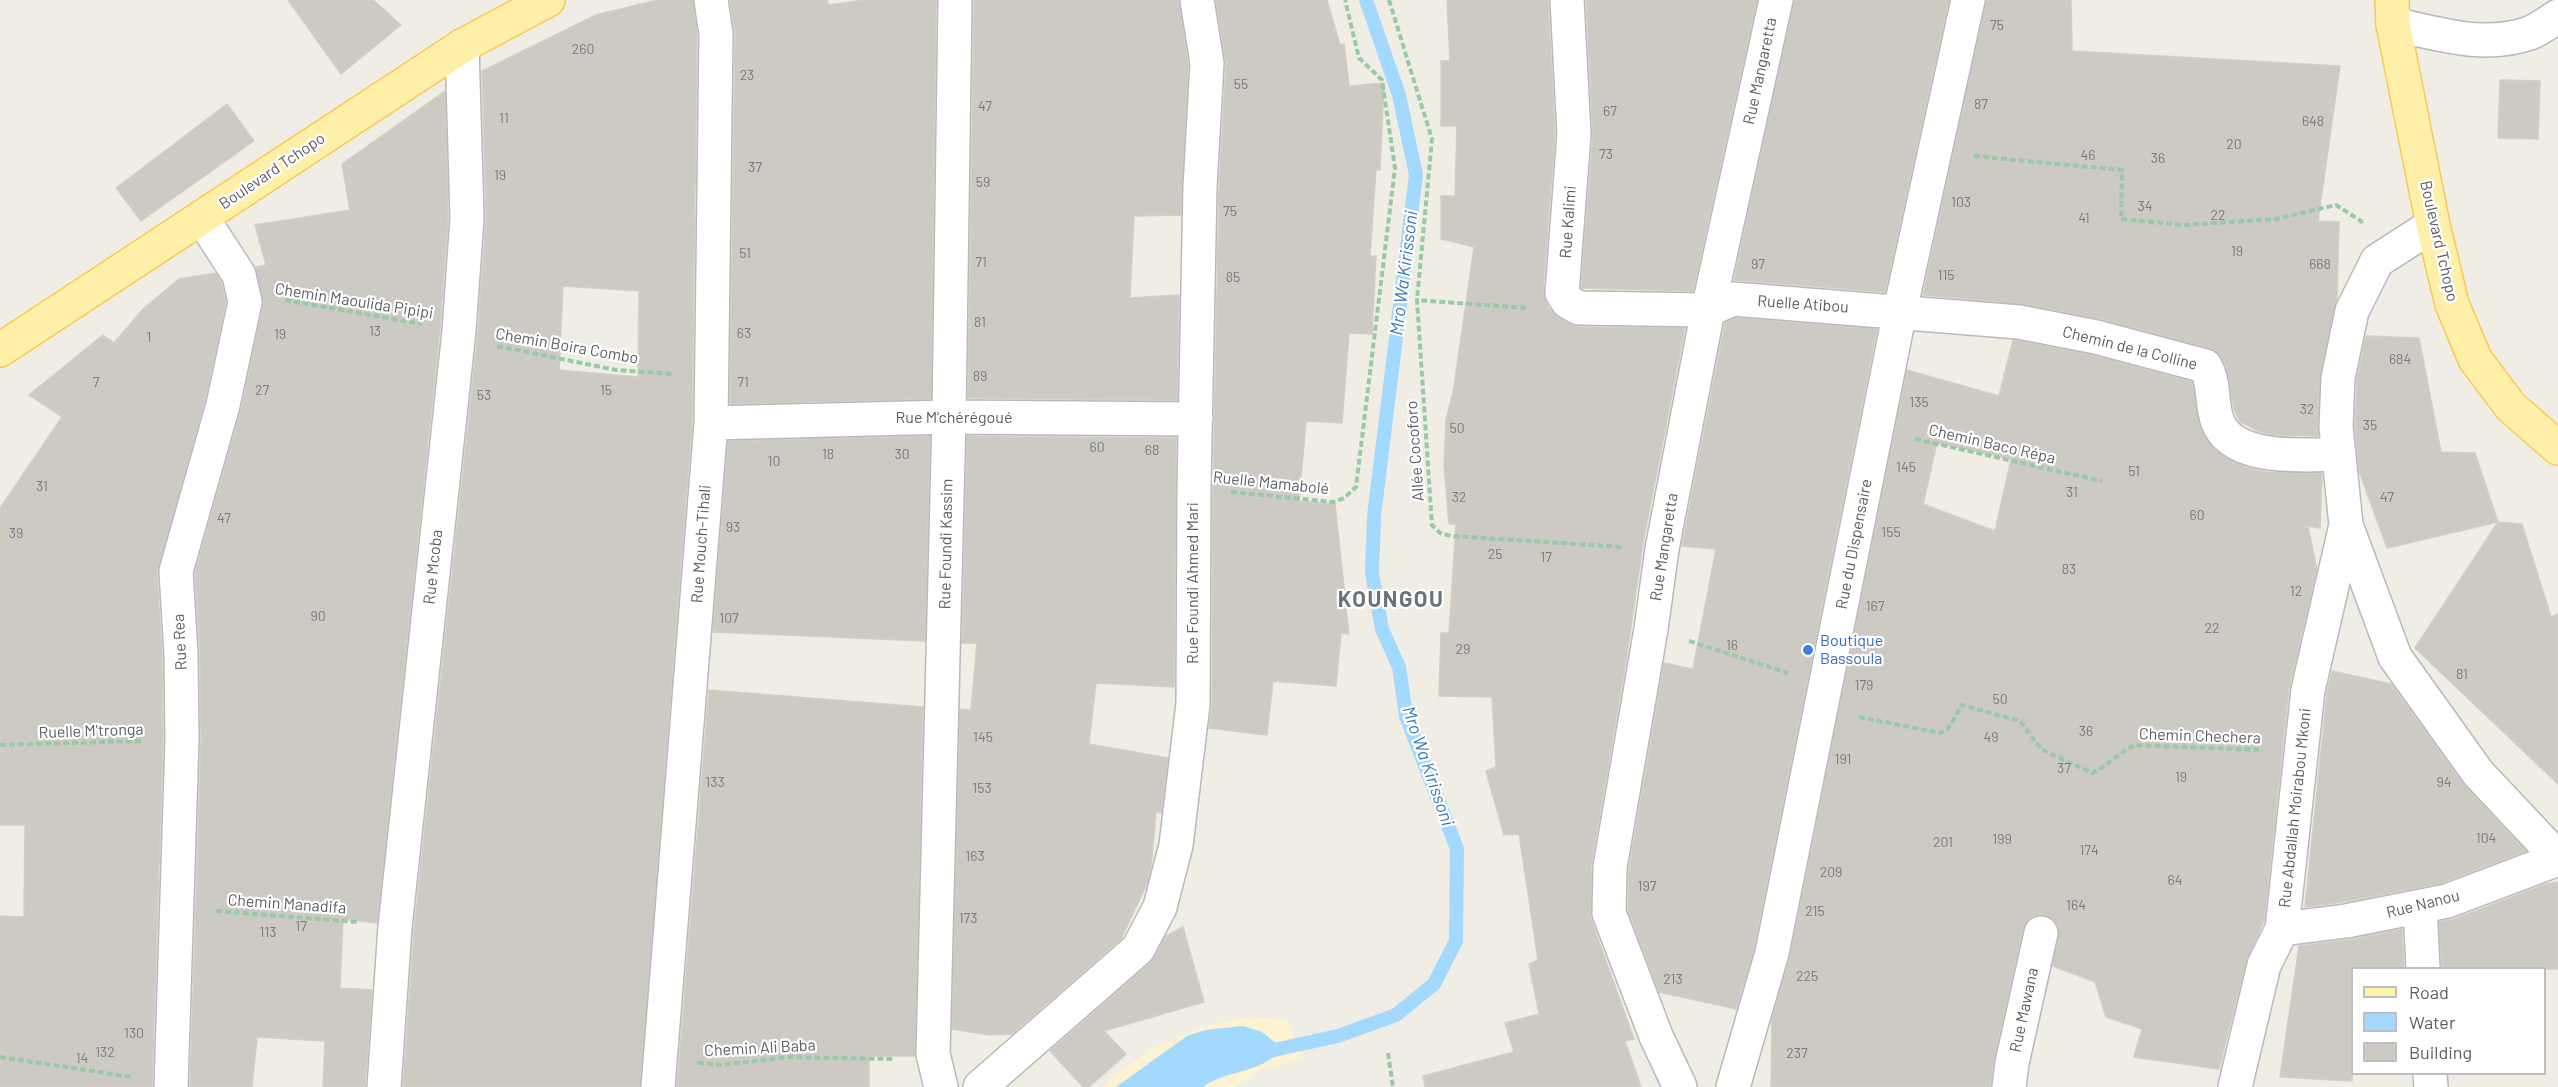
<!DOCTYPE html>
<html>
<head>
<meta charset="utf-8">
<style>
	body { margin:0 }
	#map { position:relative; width:2558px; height:1087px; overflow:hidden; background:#efede4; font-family:Barlow,sans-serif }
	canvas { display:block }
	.legend { position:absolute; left:2351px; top:967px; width:195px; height:108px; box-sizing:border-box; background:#fff; border:2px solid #bebfc1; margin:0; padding:8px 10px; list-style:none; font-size:18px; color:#5c6065 }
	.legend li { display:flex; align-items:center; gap:12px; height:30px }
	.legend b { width:30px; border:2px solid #bebfc1 }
</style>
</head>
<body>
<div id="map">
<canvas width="2558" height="1087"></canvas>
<ul class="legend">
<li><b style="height:8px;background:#fff0a9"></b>Road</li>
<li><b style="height:16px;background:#a4d9ff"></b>Water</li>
<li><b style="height:16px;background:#cdc9c3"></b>Building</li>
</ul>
</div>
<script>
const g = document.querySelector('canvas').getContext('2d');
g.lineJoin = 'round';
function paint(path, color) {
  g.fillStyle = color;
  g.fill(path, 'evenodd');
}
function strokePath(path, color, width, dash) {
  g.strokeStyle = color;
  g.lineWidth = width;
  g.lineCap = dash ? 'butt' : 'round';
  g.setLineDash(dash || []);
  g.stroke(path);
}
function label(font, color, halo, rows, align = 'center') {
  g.font = font + ' Barlow,sans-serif';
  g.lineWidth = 4.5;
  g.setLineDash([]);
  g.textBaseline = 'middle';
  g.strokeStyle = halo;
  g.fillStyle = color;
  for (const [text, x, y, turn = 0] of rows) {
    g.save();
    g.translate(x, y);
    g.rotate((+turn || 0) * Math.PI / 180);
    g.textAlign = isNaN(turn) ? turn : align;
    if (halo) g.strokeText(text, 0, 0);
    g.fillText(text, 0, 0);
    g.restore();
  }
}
const sand = new Path2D(`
	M1250 1017 1288 1020 1303 1058 1264 1069 1234 1087H1101L1149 1050 1205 1026Z`);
const water = new Path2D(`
	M1243 1026 1262 1032 1277 1044 1278 1053C1257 1074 1226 1070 1203 1087H1116L1187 1036 1205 1030Z`);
const stream = new Path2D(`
	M1260 1053 1338 1036 1396 1015 1434 984 1456 941 1457 849 1406 716 1399 667 1382 629 1372 573 1374 516 1416 175 1399 95 1366 0`);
const building = new Path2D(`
	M288 0H373L401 25 341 74Z
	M657 0H693L697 35 692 422 640 1087H403L414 929 478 332 486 218 482 71 596 15ZM563 286 639 291 638 377 559 370Z
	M730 0H827L829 5 864 0H936L931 399 730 404 735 34Z
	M974 0H1179L1188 64 1181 215 1134 216 1130 298 1179 295 1177 400 968 398Z
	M1216 0H1327L1340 45 1344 44 1349 86 1384 83 1380 170H1376L1370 256H1376L1372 334 1349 333 1342 423 1306 421 1299 501 1335 504 1349 634 1341 633 1336 686 1273 681 1267 735 1209 728 1212 704 1213 488 1219 188 1226 64Z
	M1447 0H1548L1555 134 1543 292 1546 303 1552 312 1570 324 1579 327 1685 328 1643 543 1627 655 1591 866V919L1634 1039 1625 1041 1641 1087H1425L1423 1076 1514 1052 1505 1023 1539 1014 1529 964 1538 960 1519 834 1504 835 1486 771 1496 767 1492 697 1439 696 1441 633H1449L1456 524H1449L1444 465 1446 419 1453 393 1474 247 1441 239V196H1455L1457 126H1441V61H1450Z
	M1586 0H1757L1693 291 1581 288 1593 135Z
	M1794 0H1949L1885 292 1734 280Z
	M1986 0H2071L2072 51 2340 66 2318 221 2339 222 2337 299 2320 374 2318 436 2273 435 2258 431 2239 421 2234 409 2226 366 2217 352 2210 348 2101 319 2022 304 1923 295Z
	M2500 80 2540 81 2538 139 2498 138Z
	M445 91 448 218 440 329 377 923 343 919 340 988 372 990 365 1087H323L325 1041 257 1037 252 1087H190L201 741 200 655 195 573 241 410 263 306 256 267 266 265 255 225 350 210 342 164Z
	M227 104 254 141 141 221 116 188Z
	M216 273 221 282 226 302 205 400 157 572 162 656 163 740 152 1087H0V916L24 917 25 825H0V508L62 417 29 395 103 335 114 343 144 308 179 279Z
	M1736 318 1877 329 1754 949 1736 1009 1659 992 1628 910 1629 869 1664 663 1693 669 1716 549 1682 546 1725 323Z
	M2366 336 2419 338 2441 452 2475 453 2498 522 2387 548 2359 471 2355 426 2357 380Z
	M2013 340 2092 355 2192 382 2201 429 2213 448 2226 458 2245 467 2266 472 2322 473 2320 528 2308 526 2317 570 2289 688 2264 921 2246 961 2219 1069 2134 1057 2142 1029 2106 1017 2095 982 2053 966 2059 928 2053 919 2044 915H2035L2028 920 2023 929 1994 1059 1991 1087H1771L1772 1019 1790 957 1907 370 1999 396ZM1937 443 2011 459 1995 531 1923 504Z
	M930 436 925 641 713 632 728 441Z
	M967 436 1176 438 1174 687 1096 683 1089 744 1168 758 1161 813 1156 812 1151 867 1146 886 1121 939 1012 1034 989 1035 952 1029 960 709 971 710 977 643H962Z
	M2498 522 2522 524 2551 617 2558 614V784L2415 648Z
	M2332 671 2391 684 2463 784 2526 851 2442 883 2343 902 2305 907 2327 693Z
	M709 690 923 707 915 1056H869V1087H677Z
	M2558 882V969H2442L2439 922 2454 919 2546 884Z
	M1183 927 1204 1002 1104 1031 1126 1054 1089 1087H1083L1050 1051 1150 963 1166 936Z
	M2402 929 2404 969H2352V1081L2280 1077 2299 946 2348 940Z`);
const path = new Path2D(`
	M1389 0 1432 139 1417 300
	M1974 156 2122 170 2121 219 2184 225 2276 219 2336 205 2361 221 2362 224
	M285 300 422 324
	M1526 308 1417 300 1432 525 1440 533 1451 536 1623 547
	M497 346 616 370 673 374
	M1915 439 2102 481
	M1231 492 1333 502 1344 498 1356 487 1395 168 1382 80 1359 58 1345 0
	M1689 641 1788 673
	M1859 717 1940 733 1948 729 1962 705 2020 721 2041 749 2092 773C2107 766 2119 753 2134 745L2263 750
	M0 745 143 741
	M216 911 358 922
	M1388 1053 1393 1087
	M0 1057 132 1077
	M698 1063 721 1065 788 1057 894 1059`);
const minor = new Path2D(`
	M1567 0 1574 134 1562 293 1568 302 1579 308 1708 310 1733 299 2019 322 2096 337 2205 366C2215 382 2211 402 2217 420 2231 462 2304 455 2339 454
	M2393 24C2439 34 2484 49 2530 33 2540 29 2549 22 2558 16
	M2433 225 2377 261 2352 311 2338 378 2336 427 2346 525 2395 657 2478 773 2558 858
	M711 423 949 417 1196 419
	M2420 907 2423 968
	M2282 929 2346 921 2447 901 2558 859
	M2430 1074 2431 1087
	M171 1087 182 740 181 655 176 571 223 405 245 302 239 275 202 218
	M384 1087 395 927 459 331 467 218 462 46
	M658 1087 711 423 716 34 711 0
	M941 1087 933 1054 949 417 955 0
	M980 1087 1138 949 1160 907 1176 845 1193 704 1194 488 1200 187 1207 63 1197 0
	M1680 1087 1656 1036 1609 913 1610 867 1651 629 1662 549 1708 310 1776 0
	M1733 1087 1772 953 1900 311 1968 0
	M2009 1087 2012 1063 2041 933
	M2235 1087 2264 965 2282 929 2308 690 2346 525`);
const major = new Path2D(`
	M2392 0 2393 24 2433 225 2452 304 2475 359 2511 407 2558 448
	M0 350 462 46 548 0`);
const markers = [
	[1808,650,6,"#3f7fe0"]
];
const numberNames = [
	["75",1997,25],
	["260",583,49],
	["23",747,75],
	["55",1241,84],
	["87",1981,104],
	["47",985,106],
	["67",1610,111],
	["11",504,118],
	["648",2313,121],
	["20",2234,144],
	["73",1606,154],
	["46",2088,155],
	["36",2158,158],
	["37",755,167],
	["19",500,175],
	["59",983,182],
	["103",1961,202],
	["34",2145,206],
	["75",1230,211],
	["22",2218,215],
	["41",2084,218],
	["19",2237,251],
	["51",745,253],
	["71",981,262],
	["97",1758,264],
	["668",2320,264],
	["115",1946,275],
	["85",1233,277],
	["81",980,322],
	["13",375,331],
	["63",744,333],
	["19",280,334],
	["1",149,337],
	["684",2400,359],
	["89",980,376],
	["7",96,382],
	["71",743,382],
	["27",262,390],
	["15",606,390],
	["53",484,395],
	["135",1919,402],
	["32",2307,409],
	["35",2370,425],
	["50",1457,428],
	["60",1097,447],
	["68",1152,450],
	["18",828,454],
	["30",902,454],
	["10",774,461],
	["145",1906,467],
	["51",2134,471],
	["31",42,486],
	["31",2072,492],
	["32",1459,497],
	["47",2387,497],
	["60",2197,515],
	["47",224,518],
	["93",733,527],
	["155",1891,532],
	["39",16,533],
	["25",1495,554],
	["17",1546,557],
	["83",2069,569],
	["12",2296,591],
	["167",1875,606],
	["90",318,616],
	["107",729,618],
	["22",2212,628],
	["16",1732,645],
	["29",1463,649],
	["81",2462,674],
	["179",1864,685],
	["50",2000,699],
	["36",2086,731],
	["145",983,737],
	["49",1991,737],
	["191",1843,759],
	["37",2064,768],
	["19",2181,777],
	["133",715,782],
	["94",2444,782],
	["153",982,788],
	["104",2486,838],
	["199",2002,839],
	["201",1943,842],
	["174",2089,850],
	["163",975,856],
	["209",1831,872],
	["64",2175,880],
	["197",1647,886],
	["164",2076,905],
	["215",1815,911],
	["173",968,918],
	["17",301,926],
	["113",268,932],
	["225",1807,976],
	["213",1673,979],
	["130",134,1033],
	["132",105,1052],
	["237",1797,1053],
	["14",82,1058]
];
const streetNames = [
	["Rue Mangaretta",1760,71,-78],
	["Boulevard Tchopo",272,171,-34],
	["Rue Kalimi",1568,222,-86],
	["Boulevard Tchopo",2439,241,77],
	["Chemin Maoulida Pipipi",354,301,9],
	["Ruelle Atibou",1803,304,4],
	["Chemin Boira Combo",567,346,10],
	["Chemin de la Colline",2130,348,14],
	["Rue M'chérégoué",954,418],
	["Chemin Baco Répa",1992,444,13],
	["Allée Cocoforo",1415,451,-94],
	["Ruelle Mamabolé",1271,483,6],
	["Rue Mouch-Tihali",701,544,-86],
	["Rue Foundi Kassim",946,544,-89],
	["Rue du Dispensaire",1854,544,-79],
	["Rue Mangaretta",1664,547,-81],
	["Rue Mcoba",433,567,-84],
	["Rue Foundi Ahmed Mari",1193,583,-90],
	["Rue Rea",180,642,-93],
	["Ruelle M'tronga",91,731,-2],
	["Chemin Chechera",2200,736,2],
	["Rue Abdallah Moirabou Mkoni",2295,808,-84],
	["Chemin Manadifa",287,904,4],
	["Rue Nanou",2423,904,-14],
	["Rue Mawana",2024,1010,-78],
	["Chemin Ali Baba",760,1048,-3]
];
const shopNames = [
	["Boutique",1820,641],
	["Bassoula",1820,659]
];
const waterNames = [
	["Mro Wa Kirissoni",1404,273,-83],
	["Mro Wa Kirissoni",1428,766,71]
];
const districtNames = [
	["KOUNGOU",1391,600]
];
paint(sand, '#fdf2d1');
paint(water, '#a4d9ff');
strokePath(stream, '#a4d9ff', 14);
paint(building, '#cdc9c3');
strokePath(building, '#d5cec1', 1.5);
strokePath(minor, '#b6babf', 36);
strokePath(major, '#fcc950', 36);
strokePath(path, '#96cba5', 4, [6, 3]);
strokePath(minor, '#fff', 33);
strokePath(major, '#fff0a9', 33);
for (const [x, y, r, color] of markers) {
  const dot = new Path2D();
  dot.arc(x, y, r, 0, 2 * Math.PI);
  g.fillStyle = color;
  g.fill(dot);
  strokePath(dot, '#fff', 2);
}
label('14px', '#787a7c', null, numberNames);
label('16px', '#5c6065', '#fff', streetNames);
label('16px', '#366cbe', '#fff', shopNames, 'left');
label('italic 18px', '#3979b9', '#fff', waterNames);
g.letterSpacing = '1.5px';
label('bold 22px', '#6c7278', '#fff', districtNames);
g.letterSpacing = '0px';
</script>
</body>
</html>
